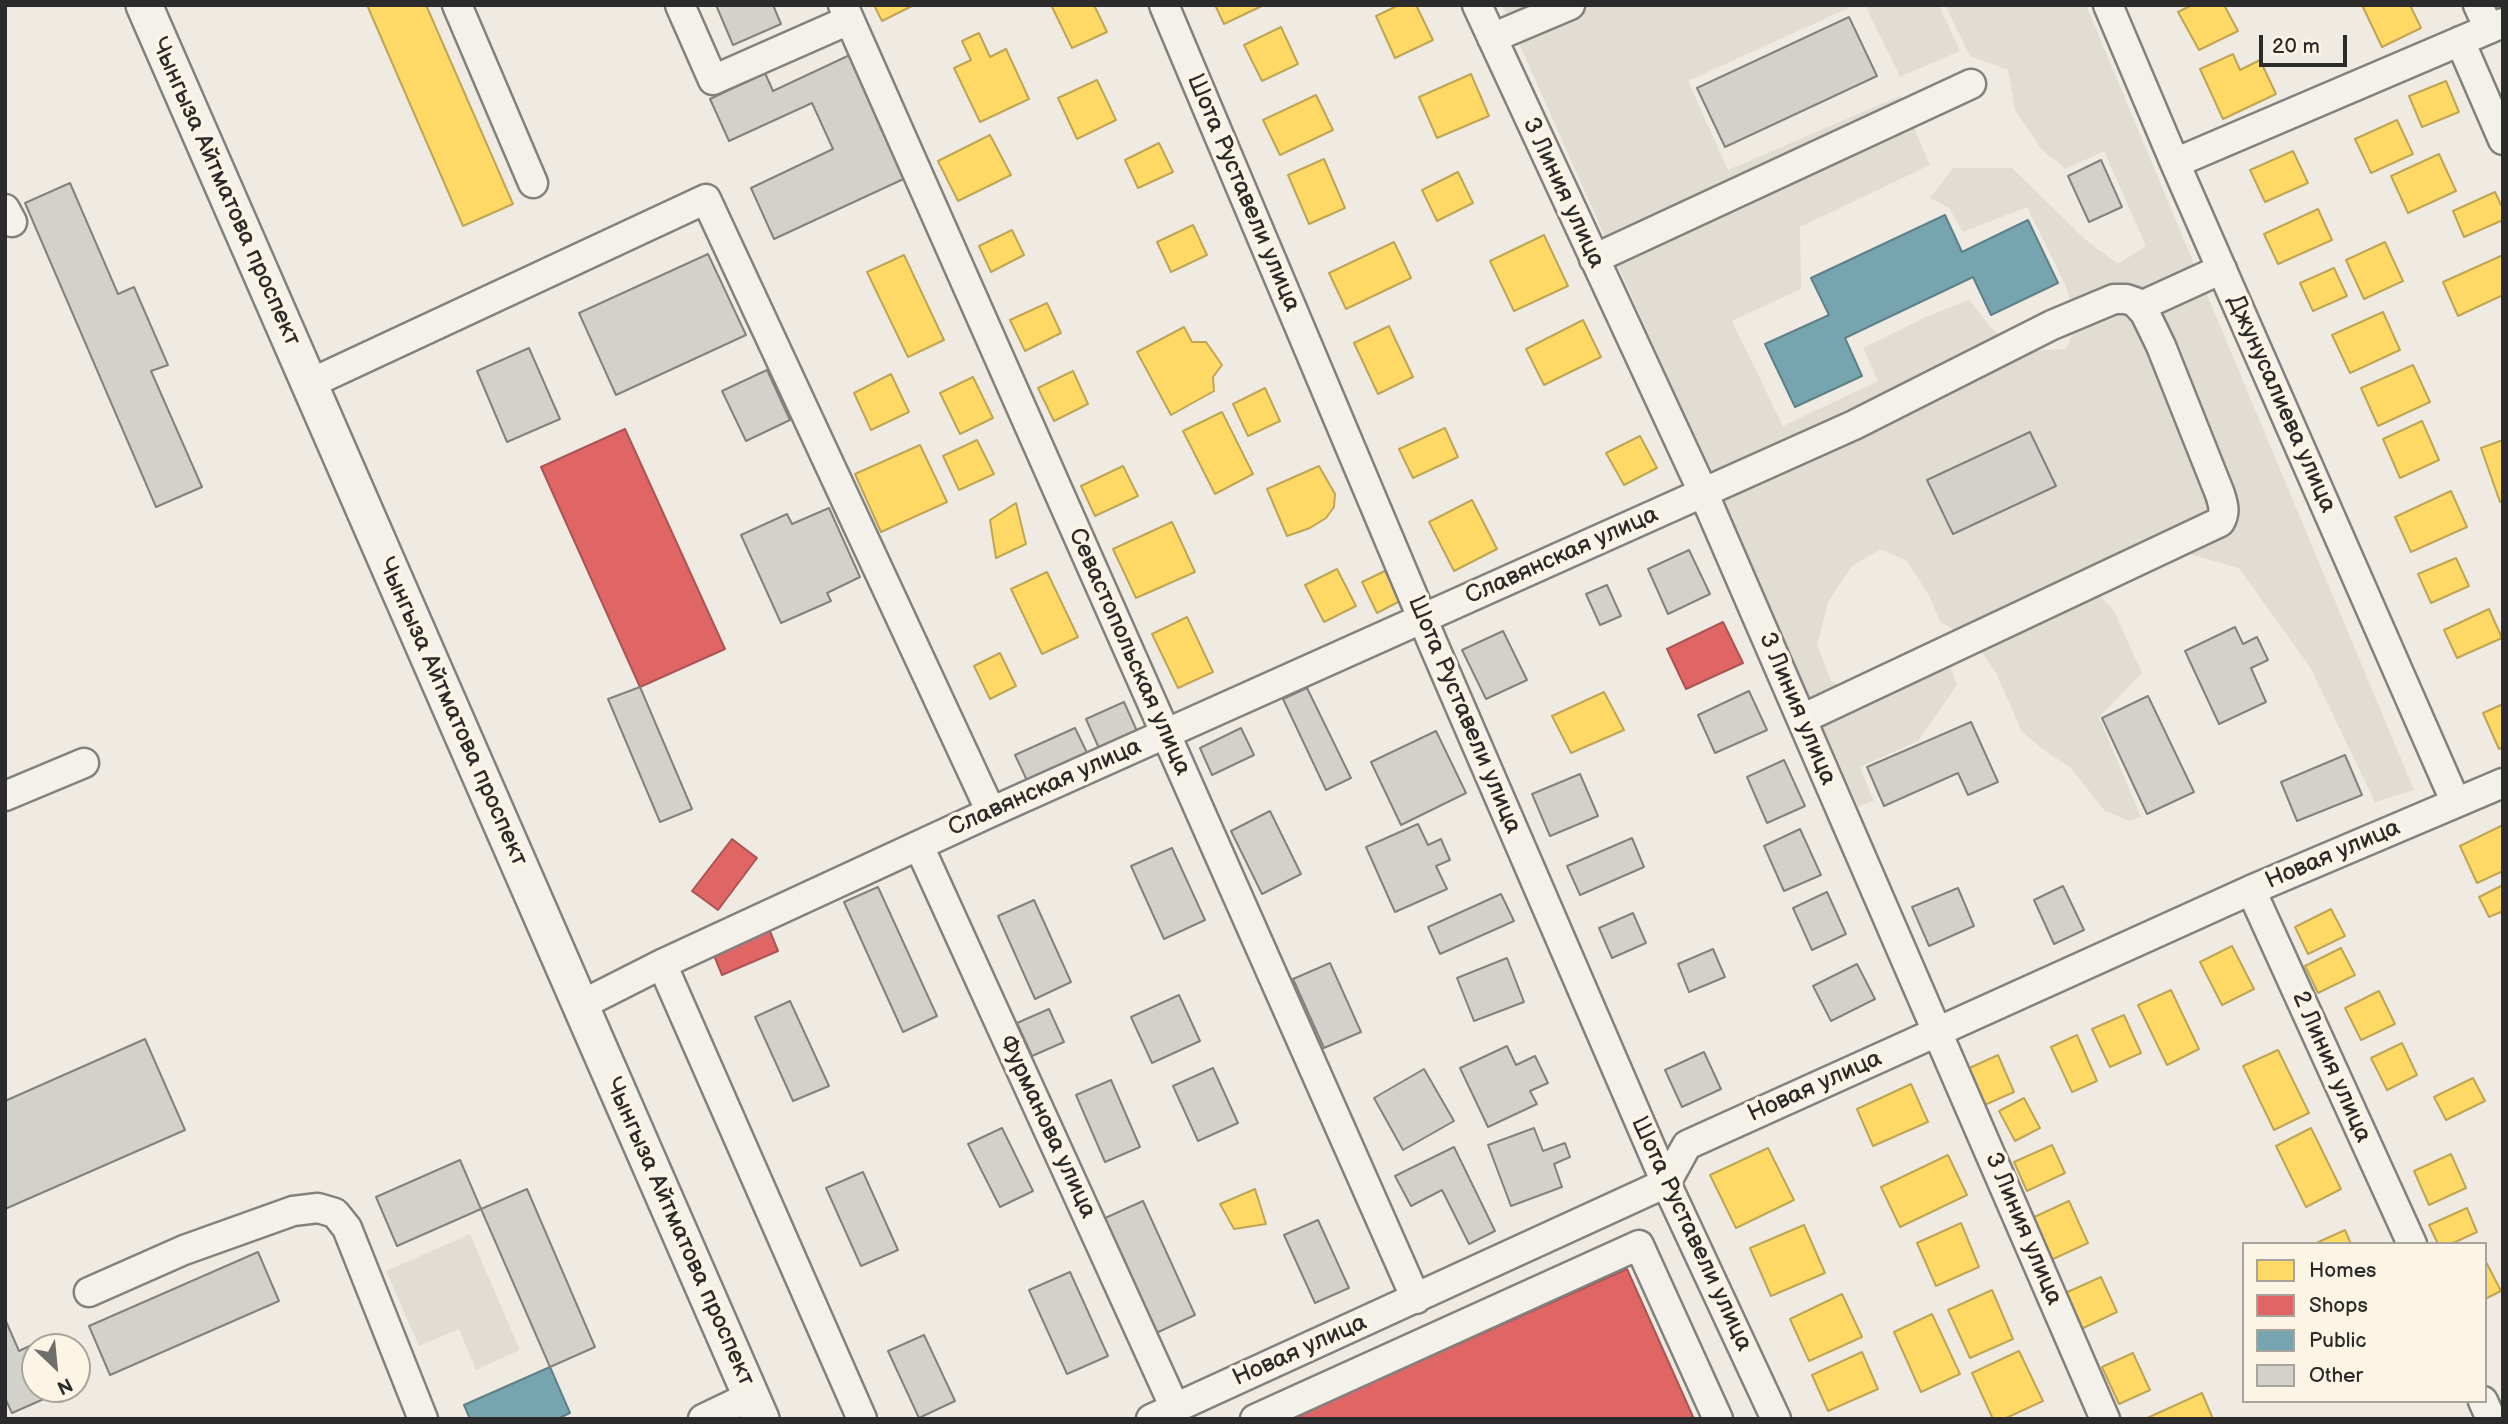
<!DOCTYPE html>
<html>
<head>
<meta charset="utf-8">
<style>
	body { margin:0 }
	#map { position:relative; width:2508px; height:1424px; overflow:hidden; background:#efebe3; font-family:"Balsamiq Sans",sans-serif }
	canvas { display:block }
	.frame { position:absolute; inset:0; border:7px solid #2b2b2b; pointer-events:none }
	.legend { position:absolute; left:2242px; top:1242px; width:245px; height:161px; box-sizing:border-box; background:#fcf5e5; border:2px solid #a8a49b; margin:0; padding:9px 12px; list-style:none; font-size:21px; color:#2b2b2b }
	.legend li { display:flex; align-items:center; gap:14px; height:35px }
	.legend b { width:35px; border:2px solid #a8a49b }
	.north { position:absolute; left:21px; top:1333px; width:70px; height:70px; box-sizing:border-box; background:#fcf5e5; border:2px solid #a8a49b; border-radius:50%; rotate:154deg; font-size:19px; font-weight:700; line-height:28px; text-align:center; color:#2b2b2b }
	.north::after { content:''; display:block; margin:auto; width:24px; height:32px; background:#706e6b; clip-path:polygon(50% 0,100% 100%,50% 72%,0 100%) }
	.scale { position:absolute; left:2259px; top:35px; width:88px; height:32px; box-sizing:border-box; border:4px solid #2b2b2b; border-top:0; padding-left:9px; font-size:21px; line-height:24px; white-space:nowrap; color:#2b2b2b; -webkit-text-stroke:5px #fcf5e5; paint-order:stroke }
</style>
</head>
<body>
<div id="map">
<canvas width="2508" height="1424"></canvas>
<div class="frame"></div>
<ul class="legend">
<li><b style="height:19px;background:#ffd966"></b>Homes</li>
<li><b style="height:19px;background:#e06666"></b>Shops</li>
<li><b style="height:19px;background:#76a5af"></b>Public</li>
<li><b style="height:19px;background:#d3d1cb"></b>Other</li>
</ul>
<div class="north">N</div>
<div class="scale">20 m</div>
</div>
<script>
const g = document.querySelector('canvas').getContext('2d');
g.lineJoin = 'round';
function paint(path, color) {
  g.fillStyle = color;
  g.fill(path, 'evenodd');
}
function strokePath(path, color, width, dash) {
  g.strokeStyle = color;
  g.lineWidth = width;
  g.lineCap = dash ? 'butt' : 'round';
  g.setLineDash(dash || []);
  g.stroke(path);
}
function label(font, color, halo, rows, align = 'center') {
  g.font = font + ' "Balsamiq Sans",sans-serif';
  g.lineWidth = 7;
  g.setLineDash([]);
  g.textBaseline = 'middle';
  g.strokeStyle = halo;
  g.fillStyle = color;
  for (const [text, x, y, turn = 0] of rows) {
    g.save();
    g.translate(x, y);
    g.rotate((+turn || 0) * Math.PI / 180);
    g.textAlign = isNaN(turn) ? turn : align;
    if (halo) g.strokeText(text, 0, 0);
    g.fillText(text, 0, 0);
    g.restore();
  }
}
const green = new Path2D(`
	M1502 5H1855L1688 81 1728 170 1900 96 1930 165 1800 227 1801 289 1732 321 1783 426 1878 381 1863 348 1926 317 1969 300 1993 330 2020 351 2066 349 2076 326 2066 286 2027 207 1963 232 1949 208 1930 198 1953 168H2012L2086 240 2118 264 2146 246 2104 151 2066 169 2042 150 2015 110 2008 70 1970 56 1945 5H2086L2414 790 2375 802 2310 667 2239 568 2141 540 2083 577 2114 611 2142 673 2099 717 2141 817 2129 821 2104 810 2070 767 2048 753 2022 732 1996 673 1975 642 1940 622 1930 597 1907 561 1881 549 1852 566 1828 602 1817 645 1831 681 1867 701 1948 661 1957 685 1918 741 1860 767 1874 801 1858 806Z
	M1865 5H1939L1960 51 1900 77Z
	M470 1234 520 1350 476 1370 459 1329 419 1346 386 1271Z`);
const homes = new Path2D(`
	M367 5H426L513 204 463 226Z
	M874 5H914L882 21Z
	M1056 5H1094L1107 32 1072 48 1052 7Z
	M1215 5H1264L1224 24Z
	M1399 5H1416L1433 40 1395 58 1376 16Z
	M2192 5H2224L2238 31 2199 50 2178 12Z
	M2362 5H2410L2421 28 2382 47Z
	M1281 27 1298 64 1262 81 1244 45Z
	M979 33 990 57 1006 49 1029 99 980 122 954 68 971 60 962 41Z
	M2233 54 2240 70 2260 60 2276 94 2223 119 2200 69Z
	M1471 74 1489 116 1437 138 1419 97Z
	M1097 80 1116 120 1077 139 1058 98Z
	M2446 81 2459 112 2422 127 2409 96Z
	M1316 95 1333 130 1280 155 1263 120Z
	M2397 120 2413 154 2371 173 2355 139Z
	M990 135 1011 175 958 201 938 161Z
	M1159 143 1173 172 1138 188 1125 160Z
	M2293 151 2308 183 2265 202 2250 170Z
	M2439 154 2456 191 2408 213 2391 176Z
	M1324 159 1345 208 1309 224 1288 175Z
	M1458 172 1473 203 1437 221 1422 190Z
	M2495 192 2503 209V220L2464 237 2453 211Z
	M2318 209 2332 240 2278 264 2264 234Z
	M1193 225 1207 255 1171 272 1157 242Z
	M1012 230 1024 255 991 272 979 246Z
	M1544 235 1568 286 1514 311 1490 261Z
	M1394 242 1411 278 1346 309 1329 273Z
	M2385 242 2403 281 2364 299 2346 260Z
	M904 255 944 340 908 357 867 272Z
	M2503 255V295L2458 316 2443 282Z
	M2334 268 2347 296 2313 311 2300 283Z
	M1047 303 1061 333 1025 351 1010 320Z
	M2383 312 2400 350 2350 373 2332 335Z
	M1583 320 1601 357 1544 385 1526 349Z
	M1389 326 1413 377 1378 394 1354 343Z
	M1184 327 1192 342H1206L1222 365 1213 377 1214 391 1171 415 1137 352Z
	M2413 365 2430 402 2378 426 2361 388Z
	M1073 371 1088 404 1054 421 1038 388Z
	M891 374 909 412 871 430 854 393Z
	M973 377 993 418 960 434 940 393Z
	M1265 388 1280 421 1248 436 1233 404Z
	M1222 412 1253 474 1215 494 1183 431Z
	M2422 421 2439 460 2400 478 2383 439Z
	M1445 428 1458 457 1413 478 1399 449Z
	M1640 436 1657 468 1624 485 1606 453Z
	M977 440 994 474 959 490 943 456Z
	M2503 440V501L2500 502 2481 448Z
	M920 445 947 502 881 532 855 474Z
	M1123 466 1138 496 1095 516 1081 486Z
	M1319 466 1335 494 1334 507 1326 518 1310 528 1287 536 1267 489Z
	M2451 491 2467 527 2411 552 2395 517Z
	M1472 500 1497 549 1454 571 1429 522Z
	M1016 503 1026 544 996 558 990 520Z
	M1172 522 1195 572 1136 598 1113 549Z
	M2456 558 2469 586 2431 603 2418 574Z
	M1337 569 1356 606 1324 622 1305 585Z
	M1385 571 1400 601 1377 613 1362 582Z
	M1047 572 1078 637 1042 654 1011 589Z
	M2489 609 2502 638 2457 658 2444 630Z
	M1187 617 1213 672 1178 688 1152 634Z
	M1000 653 1016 686 990 699 974 666Z
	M1604 692 1624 730 1571 753 1552 716Z
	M2503 704V747L2499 749 2483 713Z
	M2503 825V871L2477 883 2460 846Z
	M2503 885V911L2489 917 2479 897Z
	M2331 909 2345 936 2308 954 2295 927Z
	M2232 946 2254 989 2222 1005 2200 962Z
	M2341 948 2355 975 2318 993 2305 966Z
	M2171 990 2199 1049 2167 1065 2138 1005Z
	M2379 991 2395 1024 2361 1040 2345 1008Z
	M2124 1015 2141 1053 2110 1067 2092 1029Z
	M2077 1035 2097 1081 2072 1092 2051 1047Z
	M2402 1043 2417 1075 2387 1090 2371 1058Z
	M2278 1050 2309 1113 2274 1130 2243 1066Z
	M1998 1055 2014 1092 1980 1107 1963 1071Z
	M2473 1078 2485 1101 2446 1120 2434 1097Z
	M1911 1084 1928 1122 1873 1146 1857 1109Z
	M2024 1098 2040 1128 2015 1141 1999 1111Z
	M2311 1128 2341 1189 2306 1207 2276 1146Z
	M2052 1145 2065 1173 2027 1191 2014 1162Z
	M1768 1148 1794 1200 1736 1228 1710 1175Z
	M2451 1154 2466 1188 2429 1205 2414 1171Z
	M1948 1155 1967 1195 1900 1227 1881 1187Z
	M1255 1189 1266 1224 1234 1229 1220 1204Z
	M2069 1201 2088 1243 2051 1260 2032 1218Z
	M2467 1208 2477 1232 2451 1244H2438L2429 1225Z
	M1961 1223 1979 1267 1936 1286 1917 1243Z
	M1804 1225 1825 1273 1771 1296 1750 1248Z
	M2345 1230 2351 1244H2314Z
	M2485 1260 2501 1291 2485 1299Z
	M2101 1277 2117 1312 2079 1330 2063 1294Z
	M1992 1290 2013 1339 1970 1358 1948 1310Z
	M1842 1294 1862 1337 1809 1361 1790 1319Z
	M1932 1314 1960 1374 1921 1392 1894 1332Z
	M2019 1351 2043 1401 2004 1419H1993L1972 1373Z
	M1862 1352 1878 1389 1828 1411 1812 1375Z
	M2133 1353 2150 1390 2119 1404 2102 1367Z
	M2202 1393 2213 1419H2145Z`);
const shops = new Path2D(`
	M625 429 725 649 640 687 541 467Z
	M1723 622 1743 663 1686 689 1667 649Z
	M732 839 757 858 718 910 692 891Z
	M767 924 778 951 722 975 711 948Z
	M1627 1269 1694 1419H1289Z`);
const public = new Path2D(`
	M1945 215 1962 252 2028 220 2058 283 1991 315 1973 277 1845 338 1862 376 1795 407 1765 344 1829 315 1811 278Z
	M550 1367 570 1413 557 1419H470L464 1405Z`);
const building = new Path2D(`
	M716 5H773L781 24 733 45Z
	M1849 17 1877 76 1725 147 1697 88Z
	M854 53 910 176 774 239 751 188 833 149 812 103 729 141 710 99 765 73 773 91Z
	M2101 160 2122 207 2089 222 2068 176Z
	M70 183 118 294 134 287 168 365 151 371 202 487 156 507 25 203Z
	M708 254 746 335 616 395 579 313Z
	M529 348 560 419 507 442 477 371Z
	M767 370 790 420 746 441 722 391Z
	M2030 432 2056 486 1953 534 1927 480Z
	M829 508 860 577 827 593 831 601 781 623 741 535 787 514 792 524Z
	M1689 550 1710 594 1668 614 1648 569Z
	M1607 585 1621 616 1600 625 1586 594Z
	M2235 627 2243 644 2257 637 2268 660 2251 668 2266 702 2219 724 2185 651Z
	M1503 631 1527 680 1486 699 1462 650Z
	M640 687 692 809 660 822 608 699Z
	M1307 688 1351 778 1326 790 1283 699Z
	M1749 691 1767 730 1715 753 1698 715Z
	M2148 696 2194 792 2147 814 2102 718Z
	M1124 702 1140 738 1102 755 1086 719Z
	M1971 722 1998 782 1968 795 1958 773 1884 806 1867 767Z
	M1075 728 1091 761 1031 789 1015 755Z
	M1241 728 1254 755 1212 775 1200 748Z
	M1436 731 1466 793 1401 825 1371 762Z
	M2345 755 2362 795 2297 821 2281 782Z
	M1784 760 1805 806 1767 823 1747 777Z
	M1580 774 1598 816 1550 836 1532 794Z
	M1270 811 1301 874 1262 894 1231 831Z
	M1418 824 1428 845 1441 839 1450 860 1436 866 1447 889 1395 912 1366 847Z
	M1800 829 1821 875 1784 891 1764 846Z
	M1632 838 1644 867 1580 895 1567 866Z
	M1172 848 1205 920 1164 939 1131 866Z
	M2063 886 2084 930 2054 944 2034 900Z
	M878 887 937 1016 903 1032 844 902Z
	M1958 888 1974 926 1929 946 1912 907Z
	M1827 892 1846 934 1812 950 1793 908Z
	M1501 894 1514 921 1440 954 1428 927Z
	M1034 900 1071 982 1035 999 998 916Z
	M1633 913 1646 943 1612 958 1599 928Z
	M1713 949 1725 977 1689 992 1678 964Z
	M1507 958 1524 1002 1474 1021 1457 978Z
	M1330 963 1361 1032 1324 1048 1293 979Z
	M1857 964 1875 999 1831 1021 1813 986Z
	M1179 995 1200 1041 1152 1063 1131 1017Z
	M790 1001 829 1086 793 1101 755 1017Z
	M1049 1009 1064 1042 1032 1056 1017 1023Z
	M145 1039 185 1130 5 1209V1101Z
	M1507 1046 1516 1065 1535 1056 1548 1083 1530 1091 1537 1104 1488 1127 1460 1068Z
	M1704 1052 1721 1089 1682 1107 1665 1070Z
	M1213 1068 1238 1123 1198 1141 1173 1086Z
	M1424 1069 1454 1121 1403 1150 1374 1098Z
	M1111 1080 1140 1147 1105 1162 1076 1095Z
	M1002 1128 1033 1191 1000 1207 968 1144Z
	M1534 1128 1543 1151 1565 1143 1570 1157 1554 1164 1562 1187 1511 1206 1488 1145Z
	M1454 1147 1495 1231 1469 1244 1442 1190 1411 1206 1395 1176Z
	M460 1160 481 1209 397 1246 376 1197Z
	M863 1172 898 1250 861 1266 826 1188Z
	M527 1189 595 1347 550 1367 481 1209Z
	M1143 1201 1195 1315 1154 1334 1103 1219Z
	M1318 1220 1349 1288 1315 1303 1284 1235Z
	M258 1252 279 1301 110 1375 89 1326Z
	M1070 1272 1108 1356 1067 1374 1029 1290Z
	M5 1319 19 1351 40 1341 43 1347H35V1389H61L62 1391 12 1413 5 1398Z
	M924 1335 955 1401 919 1418 888 1351Z`);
const minor = new Path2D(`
	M457 5 533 183
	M680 5 713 80 849 20
	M843 5 1416 1299
	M1164 5 1434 646 1666 1183 1776 1419
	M1477 5 1703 492 2105 1419
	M2108 5 2175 163 2456 803
	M2478 5 2489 29
	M1492 38 1570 5
	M2460 41 2503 140
	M2175 163 2503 23
	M5 209 12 222
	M1594 259 1971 84
	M2141 306 2222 269
	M309 384 706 199 991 812
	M5 796 84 763
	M919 846 1175 1408
	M2251 890 2412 1244
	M662 964 862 1419
	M581 1005 662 964 991 812 1854 425 2052 325 2114 299H2126L2135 302 2145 313 2161 346 2220 494C2223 504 2226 512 2220 522L1802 719
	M89 1292 184 1250 293 1211 318 1208 335 1213 347 1228 423 1419
	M2483 1401 2491 1419
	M703 1419 751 1396
	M1151 1419 1666 1183 1687 1145 2251 890 2503 783
	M1255 1419 1639 1245 1718 1419`);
const major = new Path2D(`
	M144 5 761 1419`);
const streetNames = [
	["Чынгыза Айтматова проспект",225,192,66],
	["Шота Руставели улица",1243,193,67],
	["3 Линия улица",1563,193,65],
	["Джунусалиева улица",2281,404,66],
	["Славянская улица",1562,556,-24],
	["Севастопольская улица",1129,652,66],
	["3 Линия улица",1797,709,67],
	["Чынгыза Айтматова проспект",452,712,66],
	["Шота Руставели улица",1464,715,67],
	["Славянская улица",1045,788,-24],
	["Новая улица",2333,855,-23],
	["2 Линия улица",2331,1067,66],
	["Новая улица",1815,1087,-24],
	["Фурманова улица",1047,1127,65],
	["3 Линия улица",2023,1229,67],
	["Чынгыза Айтматова проспект",679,1232,66],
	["Шота Руставели улица",1691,1234,65],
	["Новая улица",1300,1351,-24]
];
paint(green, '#e1ddd2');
paint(homes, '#ffd966');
strokePath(homes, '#bfa554', 2);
paint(shops, '#e06666');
strokePath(shops, '#aa5454', 2);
paint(public, '#76a5af');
strokePath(public, '#608087', 2);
paint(building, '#d3d1cb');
strokePath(building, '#83817e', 2);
strokePath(minor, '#83817e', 33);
strokePath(major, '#83817e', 40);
strokePath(minor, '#f4f1eb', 28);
strokePath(major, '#f4f1eb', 35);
label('24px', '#2b2b2b', '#fcf5e5', streetNames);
</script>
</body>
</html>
